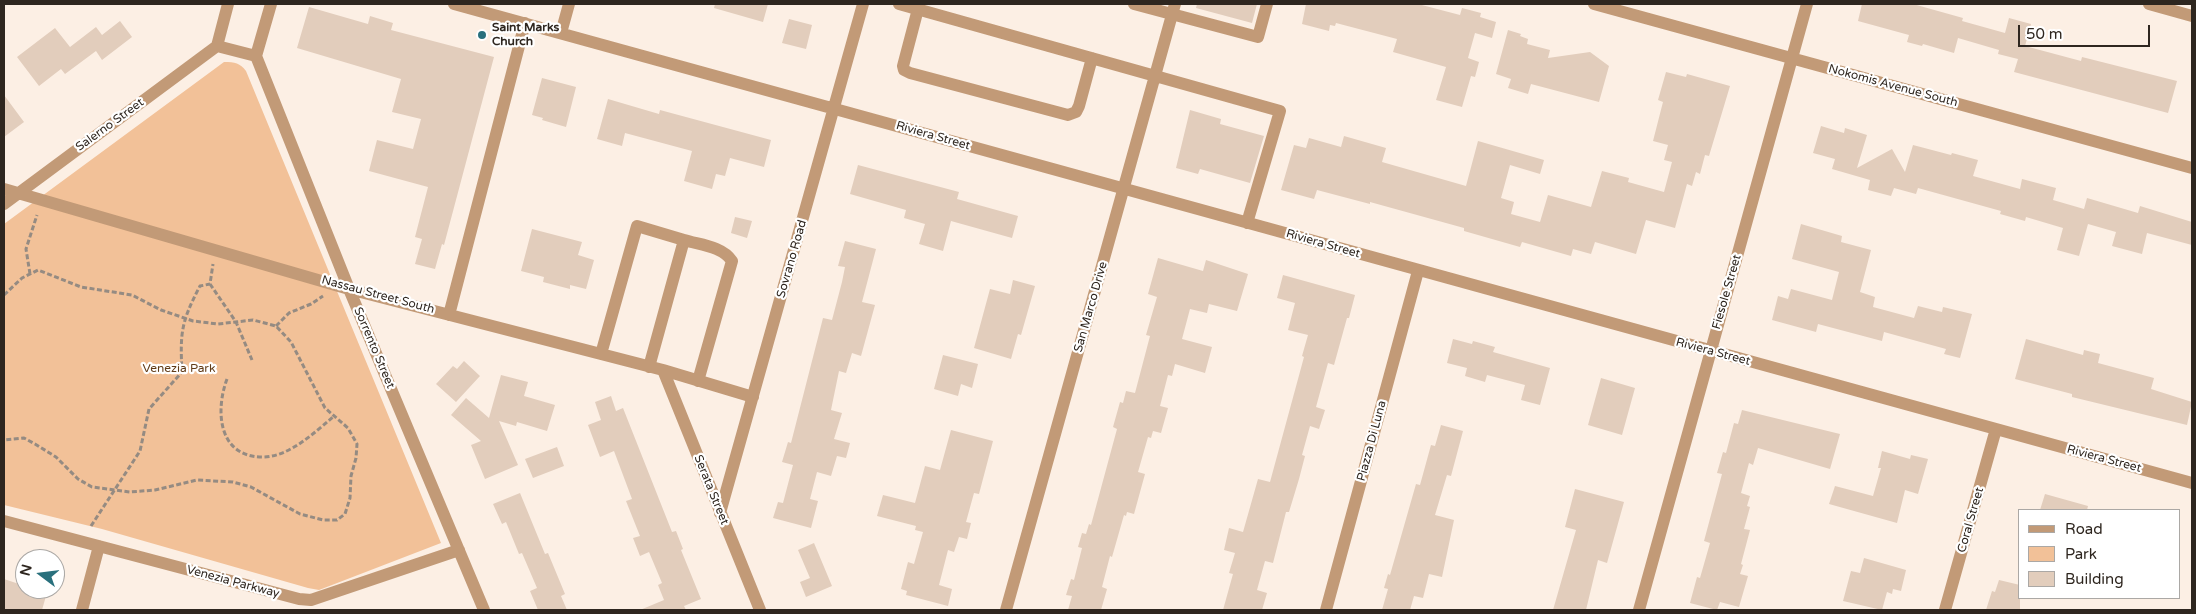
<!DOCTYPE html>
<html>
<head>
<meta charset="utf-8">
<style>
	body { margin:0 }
	#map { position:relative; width:2196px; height:614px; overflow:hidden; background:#fcefe4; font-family:"Varela Round",sans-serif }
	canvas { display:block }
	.frame { position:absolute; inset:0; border:5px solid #2e261f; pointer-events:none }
	.legend { position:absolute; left:2018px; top:509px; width:162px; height:90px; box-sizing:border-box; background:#fff; border:1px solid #aba8a5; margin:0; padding:6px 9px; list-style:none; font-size:15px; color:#2e261f }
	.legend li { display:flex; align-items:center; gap:10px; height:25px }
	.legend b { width:25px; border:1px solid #aba8a5 }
	.north { position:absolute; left:15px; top:549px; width:50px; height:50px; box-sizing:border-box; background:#fff; border:1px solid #aba8a5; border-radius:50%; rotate:285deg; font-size:14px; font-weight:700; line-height:20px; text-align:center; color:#2e261f }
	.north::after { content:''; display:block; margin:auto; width:18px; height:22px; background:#29707d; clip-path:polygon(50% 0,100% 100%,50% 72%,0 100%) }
	.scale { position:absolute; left:2018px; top:25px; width:132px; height:22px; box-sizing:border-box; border:2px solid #2e261f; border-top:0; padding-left:6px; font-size:15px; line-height:18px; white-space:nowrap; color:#2e261f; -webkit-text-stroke:4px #fff; paint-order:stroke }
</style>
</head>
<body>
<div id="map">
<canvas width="2196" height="614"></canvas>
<div class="frame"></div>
<ul class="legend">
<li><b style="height:6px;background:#c29a77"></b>Road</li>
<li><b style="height:14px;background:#f2c198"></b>Park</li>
<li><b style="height:14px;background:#e2cdbc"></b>Building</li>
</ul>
<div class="north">N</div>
<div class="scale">50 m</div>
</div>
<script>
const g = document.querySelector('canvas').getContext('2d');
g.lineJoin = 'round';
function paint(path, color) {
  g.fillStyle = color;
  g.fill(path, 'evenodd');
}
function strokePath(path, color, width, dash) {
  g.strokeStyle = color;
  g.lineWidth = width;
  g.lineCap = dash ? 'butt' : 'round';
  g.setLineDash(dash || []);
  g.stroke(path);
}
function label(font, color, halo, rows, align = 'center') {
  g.font = font + ' "Varela Round",sans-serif';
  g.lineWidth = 4.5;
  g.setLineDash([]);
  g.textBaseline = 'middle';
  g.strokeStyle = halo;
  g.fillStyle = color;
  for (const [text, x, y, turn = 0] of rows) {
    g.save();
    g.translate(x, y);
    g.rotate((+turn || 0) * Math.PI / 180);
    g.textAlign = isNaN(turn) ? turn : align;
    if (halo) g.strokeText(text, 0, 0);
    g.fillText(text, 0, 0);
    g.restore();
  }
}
const green = new Path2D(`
	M224 62C235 62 240 63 246 71L441 543 319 590 308 588 102 529 4 505V224Z`);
const building = new Path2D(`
	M715 4H768L763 22 714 8Z
	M1197 4H1257L1252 23 1196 8Z
	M1306 4H1418L1460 15 1462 8 1481 13 1480 17 1496 22 1492 38 1475 33 1468 58 1479 62 1475 77 1471 76 1462 107 1436 100 1446 67 1393 52 1397 39 1336 23 1335 26 1330 25 1329 31 1302 24Z
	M1862 4H1913L1963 18 1962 21 2005 33 2009 18 2031 24 2025 46 2081 61 2082 57 2177 81 2168 113 2014 72 2018 59 1998 54 1999 50 1958 38 1954 53 1923 44 1922 46 1907 42 1909 35 1858 21Z
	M309 7 368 24 370 16 393 23 391 30 494 57 444 245 442 244 435 269 415 264 422 239 415 237 428 187 369 171 377 140 413 149 421 119 392 112 401 79 297 48Z
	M789 19 812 25 806 49 782 43Z
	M120 21 132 37 102 60 96 51 65 74 61 69 39 86 17 57 55 28 70 47 96 27 102 35Z
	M1508 30 1521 34 1520 36 1528 39 1527 44 1550 50 1548 58 1590 52 1609 66 1599 102 1531 84 1528 94 1508 88 1511 79 1496 74Z
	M1666 72 1686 77 1687 74 1730 86 1709 156 1705 155 1700 174 1696 172 1692 186 1687 184 1675 228 1646 220 1636 254 1595 242 1591 254 1573 249 1571 256 1522 242 1520 247 1464 231V228L1370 202V204L1317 190 1314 199 1281 190 1294 145 1306 148 1309 138 1341 147 1344 136 1386 148 1382 162 1466 186 1478 141 1544 160 1540 174 1510 165 1501 198 1514 202 1511 214 1540 222 1548 195 1591 207 1602 171 1629 178 1628 182 1664 192 1672 162 1664 160 1668 145 1653 141 1663 102 1658 100Z
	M542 78 576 87 566 127 542 120 543 118 532 115Z
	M4 95 24 122 4 137Z
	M608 99 659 114 660 110 771 140 764 167 730 158 725 176 716 174 712 189 684 181 692 151 625 133 622 146 597 139Z
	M1190 110 1221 119 1220 124 1264 136 1250 183 1200 169 1198 174 1176 168Z
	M1821 126 1844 133 1845 128 1867 135 1857 168 1892 149 1905 172 1913 145 1951 155 1952 153 1978 160 1973 176 2020 189 2022 179 2056 188 2053 200 2084 209 2087 198 2138 213 2140 206 2192 222V245L2147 233 2142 254 2112 246 2116 232 2088 224 2079 256 2057 250 2063 228 2026 217 2025 221 2000 214 2001 211 1918 188 1916 194 1894 188 1891 196 1868 190 1870 180 1832 169 1835 159 1813 153Z
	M858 165 959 192 957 199 1018 216 1012 238 951 221 943 251 919 244 925 224 904 218 906 210 850 194Z
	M735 217 752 221 747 238 731 233Z
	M1801 224 1842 236 1841 242 1871 250 1860 292 1875 297 1873 307 1914 318 1918 306 1942 312 1943 307 1972 314 1960 358 1944 354 1946 349 1884 332 1882 341 1818 324 1816 332 1772 320 1778 296 1788 299 1791 289 1832 300 1839 272 1792 259Z
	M532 229 582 242 578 255 594 260 586 289 570 285V289L543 282 544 277 521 271Z
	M845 241 876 249 862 302 875 305 861 356 852 353 846 373 839 371 831 410 842 413 834 439 850 443 846 458 837 456 831 476 817 472 810 499 818 501 811 528 773 518 778 502 783 503 793 465 782 462 788 442 791 443 823 318 832 320 842 282 845 267 838 266Z
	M1158 258 1203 271 1206 260 1248 274 1237 311 1209 304 1207 313 1190 309 1182 339 1212 347 1205 373 1175 364 1172 376 1168 375 1160 406 1168 408 1161 433 1153 431 1151 438 1148 437 1138 472 1145 474 1134 514 1127 512 1126 516 1124 515 1112 557 1110 556 1102 587 1107 589 1101 610H1068L1072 596 1066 595 1071 579 1074 580 1082 548 1078 547 1082 533 1086 534 1089 524 1091 525 1117 429 1113 427 1120 402 1123 403 1126 391 1135 393 1150 336 1146 335 1157 297 1148 294Z
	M1283 275 1355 295 1349 318H1347L1334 365 1328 363 1316 407 1325 410 1319 429 1310 426 1302 455 1305 456 1299 479 1289 512H1286L1273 563 1265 561 1257 590 1267 593 1262 610H1223L1233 574 1229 573 1235 553 1224 550 1229 528 1243 532 1258 479 1270 482 1304 357 1302 356 1308 335 1288 330 1295 303 1277 298Z
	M1013 280 1035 286 1021 335 1018 334 1011 359 974 348 990 289 1010 294Z
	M1453 339 1472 344 1473 341 1495 347 1493 352 1550 368 1540 405 1521 400 1525 385 1487 375 1485 382 1465 376 1467 368 1447 363Z
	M2026 339 2083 355 2084 350 2100 354 2098 363 2154 378 2151 389 2192 402 2187 425 2072 397V394L2015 379Z
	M943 355 978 364 972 388 961 384 958 396 934 389Z
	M464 361 480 376 456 402 436 384 453 366 457 369Z
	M501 375 528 382 524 396 555 405 547 431 517 422 516 426 499 421 518 465 485 479 471 445 481 441 451 415 466 398 489 418Z
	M1601 378 1635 388 1622 435 1588 425Z
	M611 396 616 411 623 408 672 532 676 531 683 549 681 550 701 599 684 606 686 610H640L664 600 658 585 662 583 649 552 640 556 633 538 640 536 626 501 632 499 614 451 600 457 588 425 601 420 595 402Z
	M1742 410 1840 434 1830 469 1758 448 1753 465 1749 463 1741 493 1750 496 1747 506 1750 507 1744 529 1750 530 1741 564 1743 565 1740 574 1748 576 1739 607 1720 602 1717 610 1690 603 1697 577 1700 578 1710 543 1704 541 1722 474 1717 473 1723 452 1726 453 1734 423 1738 424Z
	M1441 425 1463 431 1451 476 1447 475 1435 515 1454 520 1442 577 1429 574 1423 598 1414 596 1410 610H1382L1388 589 1384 588 1388 574 1390 575 1416 484 1420 485 1431 445 1435 446Z
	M951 430 993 441 979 494 974 493 966 522 971 523 967 539 959 537 954 552 948 550 939 585 952 589 948 606 906 595 907 591 901 589 908 562 914 564 923 532 915 530 916 526 877 516 883 495 915 503 925 466 940 470Z
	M557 447 564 466 533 478 525 459Z
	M1882 451 1910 459 1911 455 1928 459 1918 494 1905 490 1897 523 1829 504 1835 486 1873 496 1881 468H1878Z
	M1575 489 1624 502 1607 563 1598 560 1586 610H1553L1576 530 1565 527Z
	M520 493 545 554 548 553 565 594 561 596 567 610H538L530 591 537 588 522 553 519 554 506 522 502 524 493 504Z
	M2045 494 2088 506 2087 510H2040Z
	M814 543 832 586 806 597 800 582 810 578 798 550Z
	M1864 558 1906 570 1901 591 1893 589 1892 594 1887 592 1882 610 1843 601 1851 571 1860 573Z
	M4 579 25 586V589H48L42 610H4Z
	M1999 580 2020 585V610H1986L1992 591 1995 592Z`);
const path = new Path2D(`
	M30 274 26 249 37 215
	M210 284 236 322 252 360
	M4 295 22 278 38 270 81 287 132 295 161 310 193 321 218 324 253 320 276 326 291 342 325 408 348 428 357 444 356 458 351 476 350 498 345 514 337 520H323L300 514 251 487 233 482 197 480 155 490 130 492 92 487 78 479 56 457 35 444 24 438 4 440
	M276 326 289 313 311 304 323 296
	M227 379C215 411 218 458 264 457 290 456 314 433 333 417
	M91 526 140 451 149 409 182 372C180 333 181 322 200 286L210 284 213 264`);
const minor = new Path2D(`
	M228 4 217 46 256 56
	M454 4 2192 483
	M899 4 1280 111 1247 223
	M1134 4 1258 37 1267 4
	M1594 4 2192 168
	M2149 4 2192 16
	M918 9 903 66 904 70 910 73 1068 115 1076 112 1079 106 1092 58
	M561 33 569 4
	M256 56 349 289 484 610
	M256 56 271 4
	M4 189 349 289 663 370 753 397
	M4 204 217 46
	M684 240C700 245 722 246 732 261L698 381
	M449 315 525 23
	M601 354 637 226 684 240 649 367
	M663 370 760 610
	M720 513 863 4
	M4 521 299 599 311 600 459 550
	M82 610 99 546
	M1006 610 1175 4
	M1326 610 1418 271
	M1639 610 1807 4
	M1945 610 1996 429`);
const markers = [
	[482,35,5,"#29707d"]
];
const poiNames = [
	["Saint Marks",492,28],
	["Church",492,42]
];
const streetNames = [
	["Nokomis Avenue South",1893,86,15],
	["Salerno Street",110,125,-36],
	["Riviera Street",933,136,16],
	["Riviera Street",1323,244,16],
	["Sovrano Road",792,259,-74],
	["Fiesole Street",1727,292,-74],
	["Nassau Street South",378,295,15],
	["San Marco Drive",1091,307,-74],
	["Sorrento Street",374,348,67],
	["Riviera Street",1713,352,15],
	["Piazza Di Luna",1372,441,-75],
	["Riviera Street",2104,459,15],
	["Serata Street",711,490,68],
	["Coral Street",1971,520,-74],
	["Venezia Parkway",233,582,15]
];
const parkNames = [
	["Venezia Park",179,369]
];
paint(green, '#f2c198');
paint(building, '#e2cdbc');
strokePath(path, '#958b82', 3, [5, 2.5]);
strokePath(minor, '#c29a77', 12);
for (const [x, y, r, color] of markers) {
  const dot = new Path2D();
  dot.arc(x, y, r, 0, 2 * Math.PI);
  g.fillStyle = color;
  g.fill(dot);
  strokePath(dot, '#fff', 2);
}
label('bold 12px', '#2e261f', '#fff', poiNames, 'left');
label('12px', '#2e261f', '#fff', streetNames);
label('12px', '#613c18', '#fff', parkNames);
</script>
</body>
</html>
